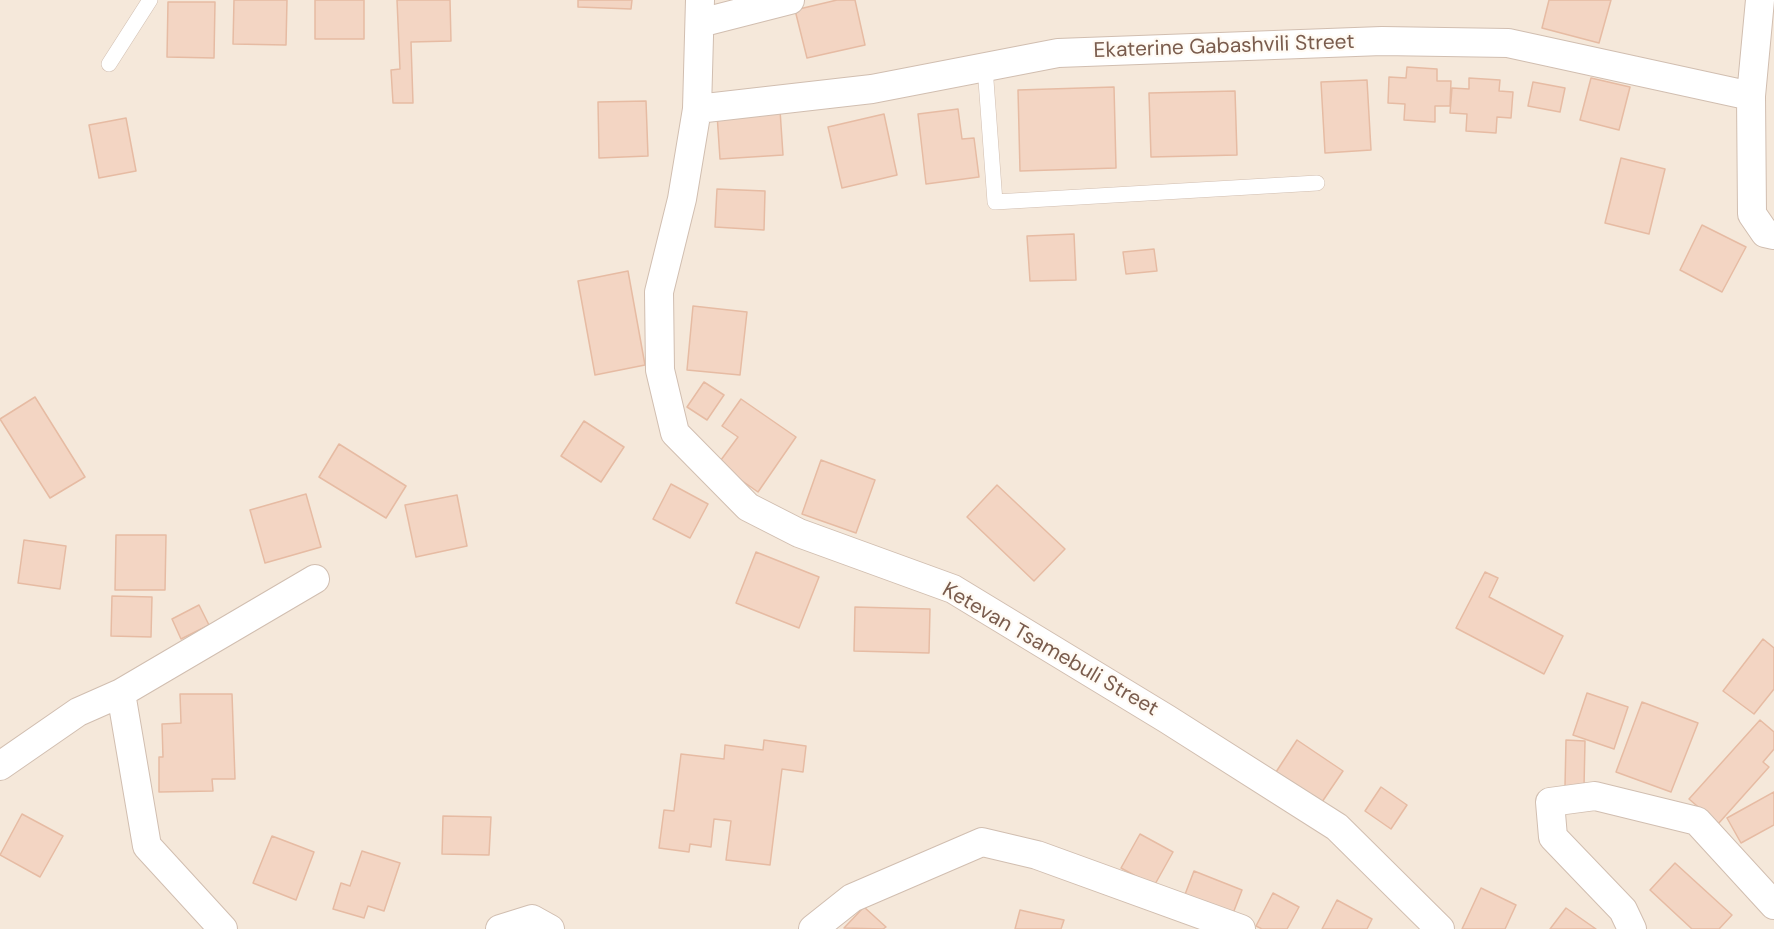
<!DOCTYPE html>
<html>
<head>
<meta charset="utf-8">
<style>
	body { margin:0 }
	canvas { display:block; background:#fdf6ec }
</style>
</head>
<body>
<canvas width="1774" height="929"></canvas>
<script>
const g = document.querySelector('canvas').getContext('2d');
g.lineJoin = 'round';
function paint(path, color) {
  g.fillStyle = color;
  g.fill(path, 'evenodd');
}
function strokePath(path, color, width, dash) {
  g.strokeStyle = color;
  g.lineWidth = width;
  g.lineCap = dash ? 'butt' : 'round';
  g.setLineDash(dash || []);
  g.stroke(path);
}
function label(font, color, halo, rows, align = 'center') {
  g.font = font + ' "DM Sans",sans-serif';
  g.lineWidth = 4.5;
  g.setLineDash([]);
  g.textBaseline = 'middle';
  g.strokeStyle = halo;
  g.fillStyle = color;
  for (const [text, x, y, turn = 0] of rows) {
    g.save();
    g.translate(x, y);
    g.rotate((+turn || 0) * Math.PI / 180);
    g.textAlign = isNaN(turn) ? turn : align;
    if (halo) g.strokeText(text, 0, 0);
    g.fillText(text, 0, 0);
    g.restore();
  }
}
const residential = new Path2D(`
	M0 0H1774V929H0Z`);
const building = new Path2D(`
	M234 0H287L286 45 233 44Z
	M315 0H364V39H315Z
	M397 0H450L451 41 411 42 413 103H393L391 70 400 69Z
	M578 0H632L631 9 578 7Z
	M837 0H855L865 45 807 58 795 10Z
	M1549 0H1611L1599 43 1542 28Z
	M168 2H215L214 58 167 57Z
	M1407 67 1437 69V81H1451L1450 106H1435V122L1404 120 1405 104 1388 103 1389 77 1406 78Z
	M1469 78 1500 80 1499 91 1513 92 1511 118 1497 117 1496 133 1466 131 1467 114 1450 113 1452 88 1469 89Z
	M1591 78 1630 87 1619 130 1580 120Z
	M1367 80 1371 150 1325 153 1321 82Z
	M1533 82 1565 88 1560 112 1528 106Z
	M1114 87 1116 168 1020 171 1018 90Z
	M1235 91 1237 155 1151 157 1149 93Z
	M646 101 648 156 599 158 598 102Z
	M958 109 962 139 974 138 979 177 926 184 918 114Z
	M780 110 783 155 720 159 717 114Z
	M884 114 897 175 842 188 828 127Z
	M126 118 136 171 99 178 89 125Z
	M1621 158 1665 169 1649 234 1605 223Z
	M717 189 765 191 764 230 715 227Z
	M1702 225 1746 247 1722 292 1680 270Z
	M1074 234 1076 280 1030 281 1027 236Z
	M1154 249 1157 271 1126 274 1123 252Z
	M628 271 645 365 595 375 578 281Z
	M693 306 747 312 740 375 687 370Z
	M704 382 724 395 707 420 687 407Z
	M35 397 85 477 50 498 0 419Z
	M741 399 796 437 758 492 718 464 738 437 722 426Z
	M584 421 624 447 601 482 561 456Z
	M339 444 406 486 386 518 319 477Z
	M821 460 875 480 856 533 802 514Z
	M671 484 708 504 690 538 653 519Z
	M997 485 1065 549 1034 581 967 517Z
	M306 494 321 547 265 563 250 510Z
	M457 495 467 546 416 557 405 505Z
	M116 535H166L165 590H115Z
	M24 540 66 546 60 589 18 583Z
	M756 552 819 577 799 628 736 603Z
	M1485 572 1498 578 1489 597 1563 636 1544 674 1456 628Z
	M112 596 152 597 151 637 111 636Z
	M199 605 209 625 181 639 172 619Z
	M855 607 930 609 929 653 854 651Z
	M1763 639 1774 648V689L1754 714 1723 691Z
	M1587 693 1628 707 1614 749 1573 735Z
	M180 694H232L235 779H212L213 791 159 792V757H163L162 724 181 723Z
	M1642 702 1698 723 1671 792 1616 772Z
	M1760 720 1774 732V749L1763 762 1769 767 1718 824 1689 799Z
	M764 740 806 746 803 772 782 769 770 865 726 860 731 821 714 819 711 847 690 844 689 852 659 848 664 810 674 811 681 754 724 759 725 745 763 750Z
	M1297 740 1343 771 1322 802 1276 772Z
	M1566 740 1585 741 1584 787 1565 786Z
	M1381 787 1407 805 1391 829 1365 811Z
	M1774 792V825L1741 843 1727 818Z
	M22 814 63 836 40 877 0 855Z
	M443 816 491 817 489 855 442 854Z
	M1140 834 1173 852 1154 886 1121 868Z
	M272 836 314 852 296 900 253 883Z
	M362 851 400 863 384 911 368 906 364 918 333 909 341 883 350 886Z
	M1675 863 1732 915 1719 929H1692L1650 890Z
	M1194 871 1242 890 1232 916 1184 897Z
	M1481 888 1516 905 1505 929H1462Z
	M1273 893 1299 907 1287 929H1262L1256 926Z
	M1337 900 1372 919 1367 929H1322Z
	M864 907 886 927 883 929 844 928Z
	M1566 908 1596 929H1550Z
	M1020 910 1064 920 1061 929H1015Z`);
const service = new Path2D(`
	M109 64 150 0
	M985 67 995 202 1317 183`);
const minor = new Path2D(`
	M700 0 697 109 682 199 659 292 660 370 675 433 748 507 799 533 953 589 1167 719 1337 827 1440 929
	M1760 0 1751 96 1752 214 1765 233 1774 235
	M700 23 790 0
	M697 109 872 89 1058 53 1382 41 1508 43 1751 96
	M121 693 147 846 223 929
	M0 766 78 712 121 693 315 579
	M500 929 532 919 550 929
	M813 929 852 898 982 842 1037 855 1241 929
	M1632 929 1623 910 1553 837 1550 802 1595 796 1697 821 1774 905`);
const streetNames = [
	["Ekaterine Gabashvili Street",1224,47,-2],
	["Ketevan Tsamebuli Street",1050,650,30]
];
paint(residential, '#f5e8da');
paint(building, '#f3d5c3');
strokePath(building, '#e6bba3', 1.5);
strokePath(service, '#d1beb0', 16);
strokePath(minor, '#d1beb0', 30);
strokePath(service, '#fff', 15);
strokePath(minor, '#fff', 28);
label('21px', '#7a5c4d', '#fffaf3', streetNames);
</script>
</body>
</html>
